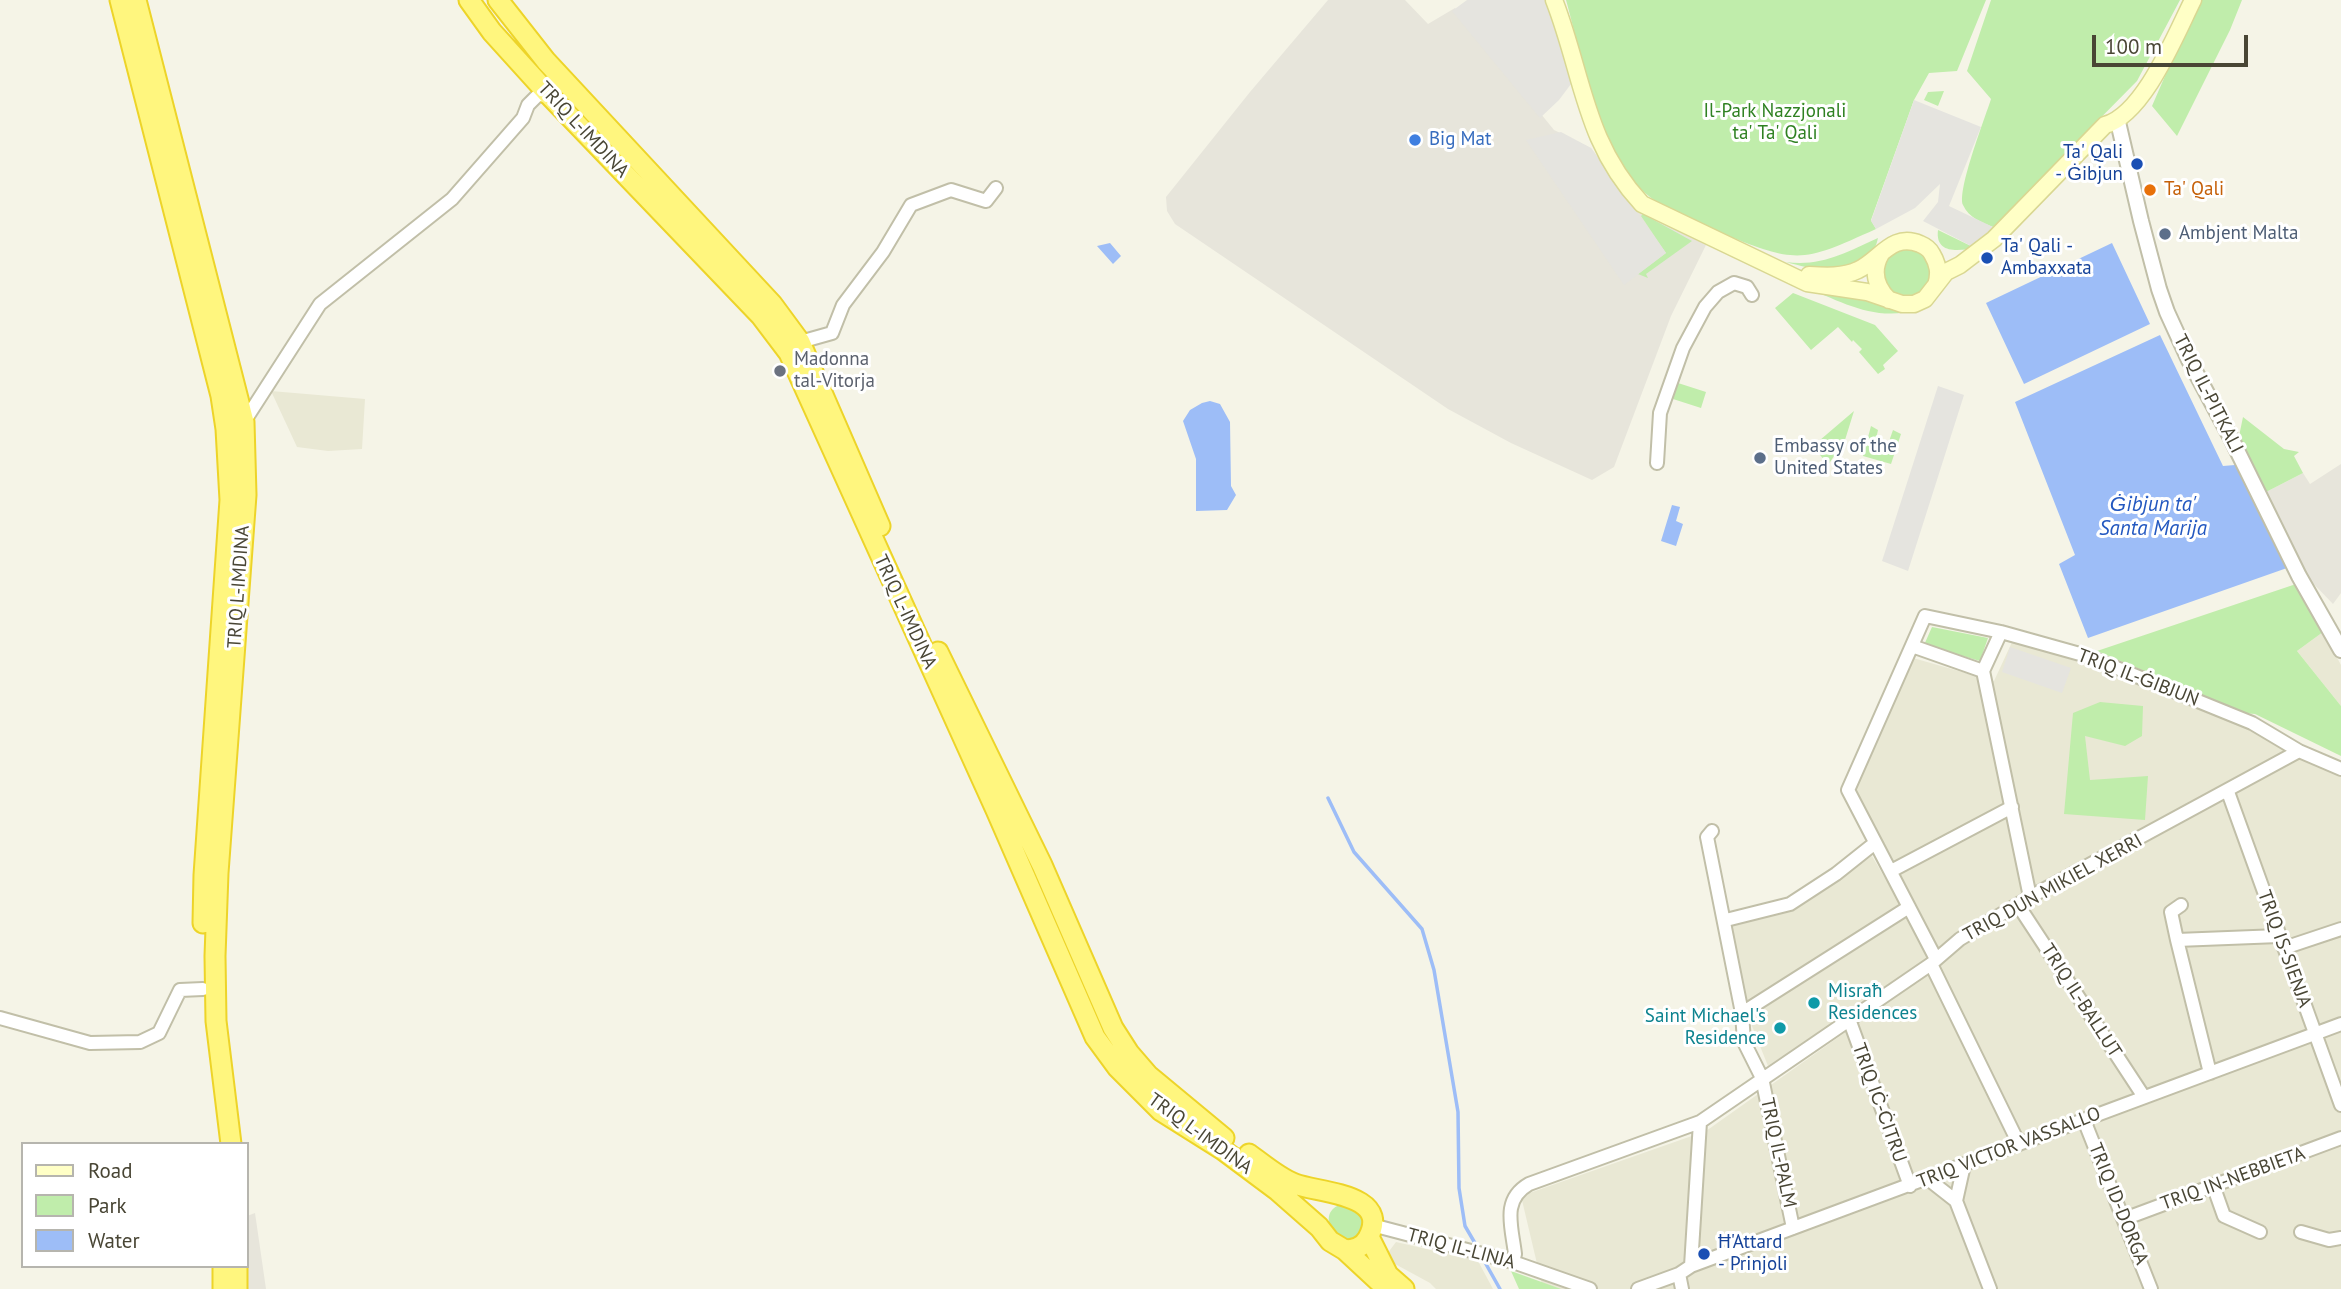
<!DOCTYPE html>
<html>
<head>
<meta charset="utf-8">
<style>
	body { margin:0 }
	#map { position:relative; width:2341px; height:1289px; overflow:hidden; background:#f5f4e7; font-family:"PT Sans",sans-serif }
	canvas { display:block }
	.legend { position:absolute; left:21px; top:1142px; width:228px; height:126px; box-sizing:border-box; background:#fff; border:2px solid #b6b5ae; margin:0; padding:9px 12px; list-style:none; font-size:21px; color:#494635 }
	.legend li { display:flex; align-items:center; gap:14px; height:35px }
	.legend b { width:35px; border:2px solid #b6b5ae }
	.scale { position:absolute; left:2092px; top:35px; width:156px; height:32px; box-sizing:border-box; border:4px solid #494635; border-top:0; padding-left:9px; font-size:21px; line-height:24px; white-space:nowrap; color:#494635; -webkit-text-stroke:5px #fff; paint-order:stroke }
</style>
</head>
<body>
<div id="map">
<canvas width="2341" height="1289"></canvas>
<ul class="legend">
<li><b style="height:9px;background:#ffffc6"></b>Road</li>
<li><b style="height:19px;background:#c0edab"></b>Park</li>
<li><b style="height:19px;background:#9dbdf7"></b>Water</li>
</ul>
<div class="scale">100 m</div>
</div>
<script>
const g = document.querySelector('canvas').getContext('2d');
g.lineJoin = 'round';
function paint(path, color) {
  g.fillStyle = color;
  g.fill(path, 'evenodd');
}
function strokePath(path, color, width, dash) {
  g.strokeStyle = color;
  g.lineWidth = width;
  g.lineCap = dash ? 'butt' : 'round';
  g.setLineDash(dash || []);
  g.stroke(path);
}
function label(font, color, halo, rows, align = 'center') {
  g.font = font + ' "PT Sans",sans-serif';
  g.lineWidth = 6;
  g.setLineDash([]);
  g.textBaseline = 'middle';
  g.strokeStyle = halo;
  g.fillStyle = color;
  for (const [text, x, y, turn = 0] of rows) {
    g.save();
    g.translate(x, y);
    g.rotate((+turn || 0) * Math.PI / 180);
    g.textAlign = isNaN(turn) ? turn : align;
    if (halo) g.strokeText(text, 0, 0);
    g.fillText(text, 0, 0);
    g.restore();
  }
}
const residential = new Path2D(`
	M271 391 365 399 362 449 328 451 297 447Z
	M2323 632 2341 665V706L2297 651Z
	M2013 640 2158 689 2246 726 2301 759 2341 777V1289H1543L1521 1196 1706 1131 1943 963 1855 790 1913 658 1994 681Z
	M1872 856 1900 904 1744 1008 1724 925 1791 909Z
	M1907 912 1931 959 1768 1066 1748 1016Z
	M1396 1242 1478 1261 1493 1289H1436L1430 1283 1384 1258Z`);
const industrial = new Path2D(`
	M1328 0H1405L1428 24 1455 8 1554 130 1591 148 1637 209 1706 245 1671 316 1614 467 1592 480 1511 443 1448 409 1175 224 1167 211 1166 197 1250 92Z
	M2341 464V593L2333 604 2308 578 2266 492 2303 473 2310 484Z
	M255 1213 266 1289H244V1266H247V1216Z`);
const green = new Path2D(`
	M1566 0H1986L1957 71 1929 73 1914 100 1871 220 1876 229C1805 261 1799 265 1726 235 1700 225 1672 215 1650 197 1596 153 1584 64 1566 0Z
	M1991 0H2180L2137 81 1993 227C1981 222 1969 218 1963 205 1957 190 1985 118 1991 99L1967 71Z
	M2198 0H2242L2230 30 2177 136 2152 106Z
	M1944 91 1938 106 1924 100 1928 92Z
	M1643 214 1692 241 1646 274 1648 278 1638 274 1666 253 1641 216Z
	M1938 230 1975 248C1958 251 1935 254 1938 230Z
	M1878 238C1869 281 1817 271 1786 262 1821 267 1847 252 1878 238Z
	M1898 246 1924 252 1932 268 1929 285 1917 296 1900 298 1886 290 1880 265Z
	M1802 286 1920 309C1875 323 1843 302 1802 286Z
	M1793 293 1875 325 1898 351 1883 365 1885 369 1878 374 1859 352 1862 349 1853 340 1852 342 1838 327 1811 350 1775 308Z
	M1678 383 1706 392 1701 408 1673 399Z
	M1854 411 1845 440 1828 465 1813 446Z
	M2243 417 2284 449 2299 452 2294 456 2303 473 2266 492 2238 441Z
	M1871 426 1878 430 1874 448 1880 452 1887 447 1893 430 1901 434 1891 464 1863 456Z
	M2296 584 2323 632 2297 651 2341 706V756L2255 714 2243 713 2097 651Z
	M1932 627 1988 638 1980 661 1924 645Z
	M2100 702 2143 706 2142 736 2125 746 2085 736 2090 780 2148 776 2145 820 2064 814 2073 713Z
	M1347 1203 1364 1219C1363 1223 1362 1231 1359 1235 1341 1256 1308 1209 1347 1203Z
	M1511 1271 1561 1289H1519Z`);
const parking = new Path2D(`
	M1467 0H1546L1564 54 1571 84 1559 100 1540 118 1452 11Z
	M1914 100 1981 127 1949 206 1993 227 1975 248 1923 221 1938 202 1940 184 1915 208 1876 229 1871 221Z
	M1561 132 1591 148 1666 253 1624 285 1526 140Z
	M1938 386 1964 395 1908 571 1882 561Z
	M2010 647 2071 668 2062 693 2002 672Z`);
const water = new Path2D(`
	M1110 243 1121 256 1113 264 1097 246Z
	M2112 243 2150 324 2024 384 1986 303Z
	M2160 335 2223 466 2235 465 2287 568 2088 638 2059 564 2075 555 2015 402Z
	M1210 401 1220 404 1230 422 1231 486 1236 495 1227 510 1196 511V459L1183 421 1190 410 1202 403Z
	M1672 505 1680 507 1676 521 1683 524 1676 546 1661 541Z`);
const stream = new Path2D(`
	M1328 798 1354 852 1422 929 1434 970 1458 1112 1459 1188 1465 1226 1479 1250
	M1482 1257 1500 1289`);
const minor = new Path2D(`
	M800 342 832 333 843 305 883 252 911 205 951 190 986 201 996 188
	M244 422 320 304 452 199 523 118 528 105 538 95 550 96
	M1657 463 1660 413 1683 348 1705 307 1718 292 1734 283 1747 287 1752 295
	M2001 632 1983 671 2030 897
	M1912 646 1983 671
	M2228 792 2341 1105
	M1712 831 1707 837 1742 1013 1744 1042 1762 1078 1793 1228
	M1891 871 2012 807
	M2018 905 2144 1097
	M1726 920 1790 904 1836 874 1875 843
	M2177 940 2171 912 2181 905
	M2284 948 2341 929
	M1936 959 1848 790 1925 616 2001 632 2087 656 2252 723 2299 751 2341 769
	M1931 964 2019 1144
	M1742 1013 1909 907
	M0 1018 90 1043 140 1042 159 1033 180 990 203 989
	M1849 1019 1910 1186
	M2210 1073 2177 940 2279 936
	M2084 1120 2151 1289
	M1928 1179 1956 1201 1990 1289
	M2213 1185 2224 1216 2260 1232
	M1956 1201 1964 1165
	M2124 1219 2341 1138
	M1372 1225 1513 1262 1590 1289
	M2301 1232 2329 1240 2341 1238
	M1513 1262 1515 1254C1512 1227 1501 1200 1529 1184L1700 1122 1931 964 1960 939 2030 897 2299 751
	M1691 1266 1700 1122
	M1679 1274 1682 1289
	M1638 1289 1679 1274 1691 1266 2341 1024`);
const tertiary = new Path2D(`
	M2118 122 2141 221 2159 289 2167 312 2189 360 2231 438 2299 576 2341 650`);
const secondary = new Path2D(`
	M1554 0C1583 74 1584 142 1642 204L1807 283 1867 292 1902 304H1914L1925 299 1946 272 1960 265 1994 239 2105 125C2144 114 2175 36 2193 0
	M1881 254C1871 271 1876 287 1889 300
	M1809 275C1825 276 1844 277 1858 270 1880 260 1892 232 1920 244 1925 246 1929 248 1932 254 1938 264 1940 273 1936 285`);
const trunk = new Path2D(`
	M120 0 221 396 226 429 230 500 204 875 203 923
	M136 0 244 422 246 495 218 873 215 956 216 1021 231 1144
	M469 0 492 32 550 96 761 316 789 353 996 810 1095 1037 1117 1067 1161 1111 1223 1150 1278 1191 1319 1227 1330 1241 1345 1250 1387 1289
	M498 0 546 61 772 304 800 342 880 526
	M938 652 1042 865 1113 1028 1129 1053 1148 1075 1224 1138
	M1249 1154C1263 1164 1279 1178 1295 1184 1318 1193 1392 1193 1368 1238 1363 1247 1355 1250 1345 1250
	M1369 1237 1388 1275 1404 1289
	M223 1266V1289
	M237 1266V1289`);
const markers = [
	[1415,140,7,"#3f7fe0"],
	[2137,164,7,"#1a4fb4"],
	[2150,190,7,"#e8710a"],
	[2165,234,7,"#5c6f8a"],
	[1987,258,7,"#1a4fb4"],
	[780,371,7,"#6b7280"],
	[1760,458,7,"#5c6f8a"],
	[1814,1003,7,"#0f9aa8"],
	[1780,1028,7,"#0f9aa8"],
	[1704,1254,7,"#1a4fb4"]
];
const parkNames = [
	["Il-Park Nazzjonali",1775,112],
	["ta' Ta' Qali",1775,134]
];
const streetNames = [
	["TRIQ L-IMDINA",583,130,47],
	["TRIQ IL-PITKALI",2208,394,63],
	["TRIQ L-IMDINA",239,587,-86],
	["TRIQ L-IMDINA",905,612,65],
	["TRIQ IL-ĠIBJUN",2138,678,21],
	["TRIQ DUN MIKIEL XERRI",2053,888,-29],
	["TRIQ IS-SIENJA",2284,949,70],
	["TRIQ IL-BALLUT",2081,1001,57],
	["TRIQ IĊ-ĊITRU",1879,1103,70],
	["TRIQ L-IMDINA",1200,1134,36],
	["TRIQ VICTOR VASSALLO",2009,1148,-21],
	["TRIQ IL-PALM",1778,1153,78],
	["TRIQ IN-NEBBIETA",2233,1179,-20],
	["TRIQ ID-DORGA",2118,1204,68],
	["TRIQ IL-LINJA",1461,1249,15]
];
const shopNames = [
	["Big Mat",1429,140]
];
const transitNames = [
	["Ta' Qali",2123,153,"right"],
	["- Ġibjun",2123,175,"right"],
	["Ta' Qali -",2001,247],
	["Ambaxxata",2001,269],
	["Ħ'Attard",1718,1243],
	["- Prinjoli",1718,1265]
];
const foodNames = [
	["Ta' Qali",2164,190]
];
const serviceNames = [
	["Ambjent Malta",2179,234],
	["Embassy of the",1774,447],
	["United States",1774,469]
];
const worshipNames = [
	["Madonna",794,360],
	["tal-Vitorja",794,382]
];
const cultureNames = [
	["Misraħ",1828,992],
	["Residences",1828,1014],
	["Saint Michael's",1766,1017,"right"],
	["Residence",1766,1039,"right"]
];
const waterNames = [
	["Ġibjun ta'",2153,505],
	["Santa Marija",2153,529]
];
paint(residential, '#e9e8d4');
paint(industrial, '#e7e5db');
paint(green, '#c0edab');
paint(parking, '#e5e4df');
paint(water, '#9dbdf7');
strokePath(stream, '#9dbdf7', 3.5);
strokePath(minor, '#c1bfa8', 16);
strokePath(tertiary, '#c1bfa8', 18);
strokePath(secondary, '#d9d792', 19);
strokePath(trunk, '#edd429', 23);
strokePath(minor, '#fff', 12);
strokePath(tertiary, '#fff', 14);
strokePath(secondary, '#ffffc6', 16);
strokePath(trunk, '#fff67e', 19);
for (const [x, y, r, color] of markers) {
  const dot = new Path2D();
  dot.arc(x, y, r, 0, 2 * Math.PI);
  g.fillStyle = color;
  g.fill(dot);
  strokePath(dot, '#fff', 2.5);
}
label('19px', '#2f8122', '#fff', parkNames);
label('19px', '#494635', '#fff', streetNames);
label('19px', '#366cbe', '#fff', shopNames, 'left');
label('19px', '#164399', '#fff', transitNames, 'left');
label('19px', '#c56008', '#fff', foodNames, 'left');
label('19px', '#4e5e75', '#fff', serviceNames, 'left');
label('19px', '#5b616d', '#fff', worshipNames, 'left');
label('19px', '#0d838f', '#fff', cultureNames, 'left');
label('italic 21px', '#2358c0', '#fff', waterNames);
</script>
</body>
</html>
